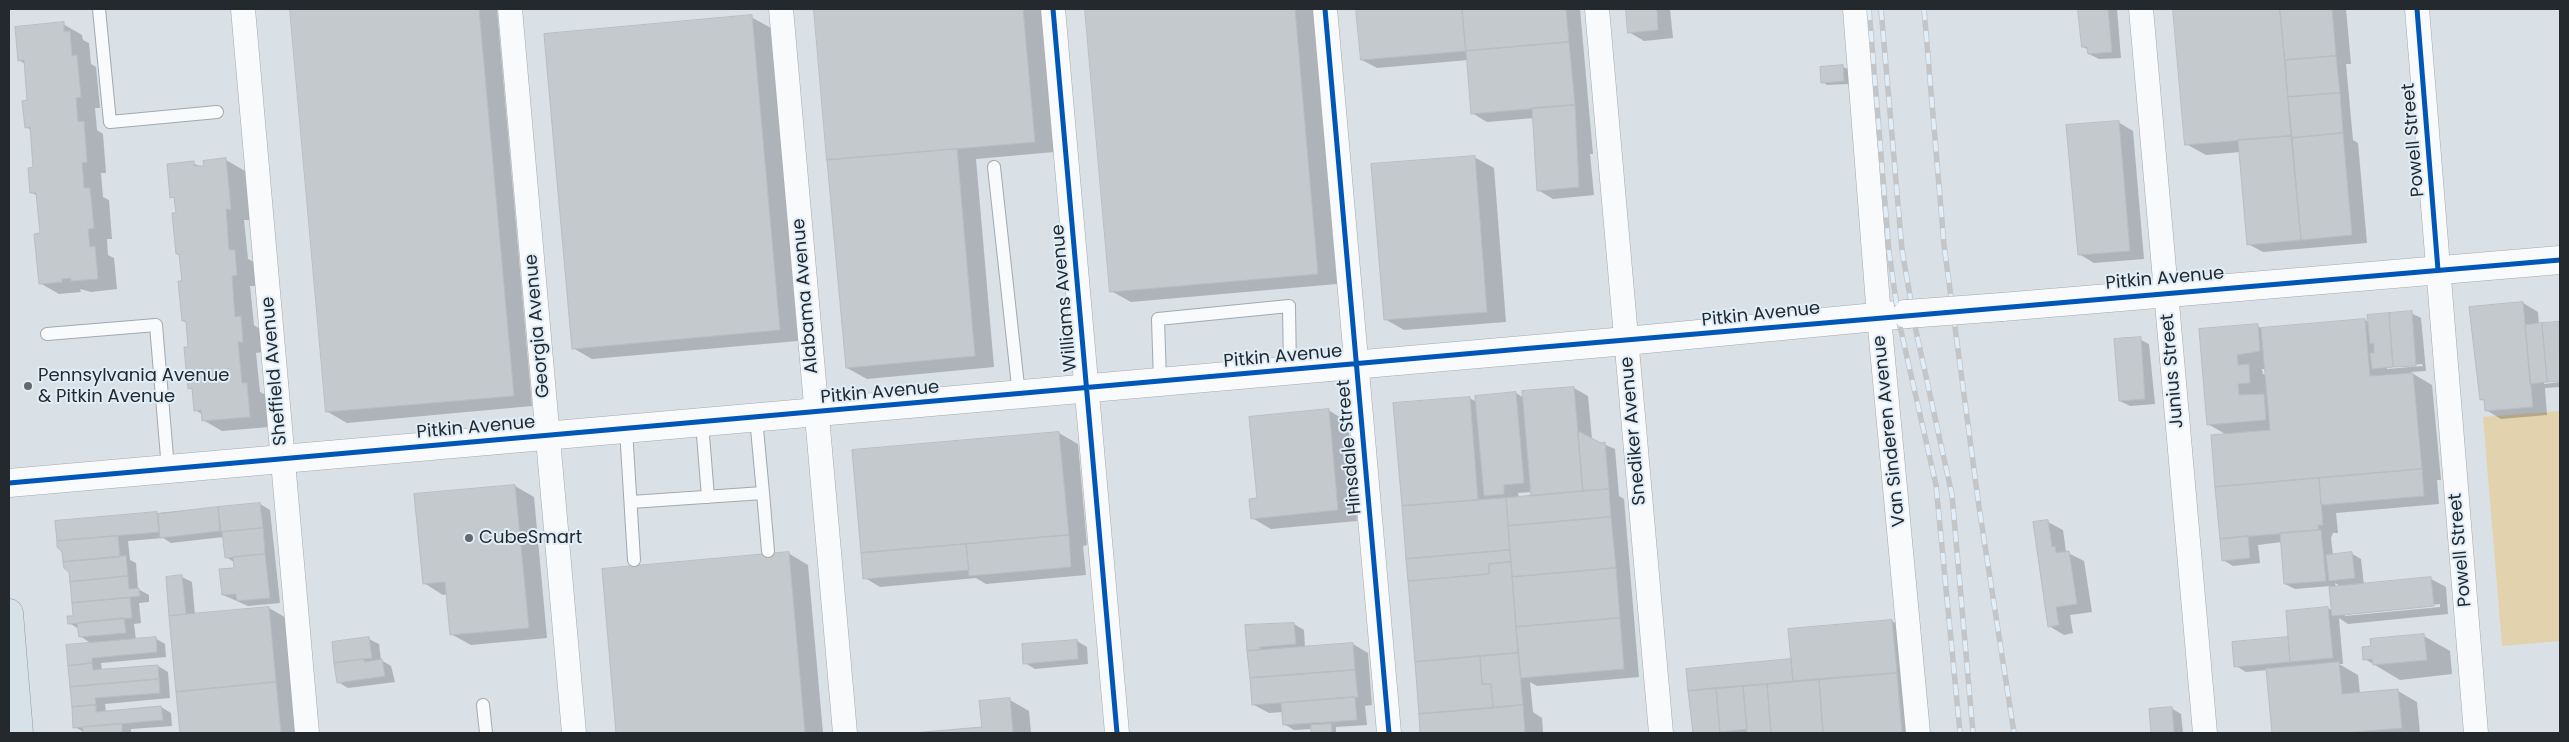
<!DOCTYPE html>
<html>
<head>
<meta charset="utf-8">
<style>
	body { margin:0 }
	#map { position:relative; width:2569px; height:742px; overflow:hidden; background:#d9e0e6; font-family:Poppins,sans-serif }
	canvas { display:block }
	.frame { position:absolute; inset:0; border:10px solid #24292d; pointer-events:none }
</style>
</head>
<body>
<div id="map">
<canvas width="2569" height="742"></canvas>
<div class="frame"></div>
</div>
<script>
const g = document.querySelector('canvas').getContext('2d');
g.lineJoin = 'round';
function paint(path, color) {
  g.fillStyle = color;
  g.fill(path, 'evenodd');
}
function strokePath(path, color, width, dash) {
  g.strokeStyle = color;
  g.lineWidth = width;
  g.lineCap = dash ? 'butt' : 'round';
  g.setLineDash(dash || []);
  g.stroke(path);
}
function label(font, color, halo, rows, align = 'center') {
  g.font = font + ' Poppins,sans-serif';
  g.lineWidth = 4;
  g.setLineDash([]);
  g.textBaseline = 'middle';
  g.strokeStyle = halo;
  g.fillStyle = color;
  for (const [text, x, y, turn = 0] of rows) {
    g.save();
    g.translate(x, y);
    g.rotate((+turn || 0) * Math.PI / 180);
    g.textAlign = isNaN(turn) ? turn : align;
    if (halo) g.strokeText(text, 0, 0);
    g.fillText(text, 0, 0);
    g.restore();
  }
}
const green = new Path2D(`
	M2560 411V641L2502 646 2483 417Z`);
const shadow = new Path2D(`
	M292 9H497L532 406 347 423 328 412Z
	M815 9H1041L1054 152 976 159 994 367 867 379 847 368Z
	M1087 9H1313L1337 284 1131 302 1111 291Z
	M1359 9H1580L1593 154H1590L1594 195 1553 199 1538 190 1534 118 1487 122 1472 113 1468 60 1377 68 1362 60Z
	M1627 9H1670L1673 38 1644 41 1629 32Z
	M2080 9H2117L2121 58 2099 59 2089 54V50L2083 47Z
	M2174 9H2346L2351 64H2346L2353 140 2358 143 2367 243 2263 252 2248 244 2240 152 2206 155 2186 144Z
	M751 17 771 28 798 341 592 359 573 348Z
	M63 24 82 35 83 40 89 43 91 64 96 67 100 108H95L97 130 103 134 106 173H101L103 197 109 200 112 239H107L108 255 114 258 117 289 91 292 80 289 81 292 59 294 40 283 41 234 38 196 32 193 35 168 31 130 26 127 29 102 25 64 19 60Z
	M1843 67 1848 69 1849 84 1827 85 1823 82Z
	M2118 122 2133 131 2144 259 2094 263 2079 254Z
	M1474 157 1494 168 1506 322 1404 330 1385 319Z
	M226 160 245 171 250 220H244L248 259 254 262 256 286H250L254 325 260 329 262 352 256 353 260 392 266 395 269 427 222 431 203 420 202 414 195 410 193 390 189 388V348L187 323 183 321 181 256 177 254 176 199 172 197 193 163 201 167Z
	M2523 303 2538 312 2539 325 2560 323V380L2544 381V384L2560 382V387L2545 388 2547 415 2501 419 2486 410V402L2481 399Z
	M2411 313 2421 318 2426 371 2410 372 2432 385 2441 480H2437L2439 504 2336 513 2338 533H2333L2331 538 2333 555 2351 553 2361 559 2364 585 2431 579 2446 587 2448 614 2348 624 2339 618 2343 664H2339L2358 675 2360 694 2398 691 2417 702 2420 733H2273L2268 670 2246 672 2236 666 2234 643 2290 638 2287 612 2328 608 2333 611 2330 586 2295 589 2285 584 2282 542 2258 545 2260 563 2233 566 2223 560 2212 436 2227 435 2208 424 2200 331 2257 326 2263 329 2365 320 2369 322ZM2422 364 2423 366 2387 369V367ZM2262 369H2266V376L2263 374ZM2335 583 2342 587 2336 588ZM2440 604V607L2345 616V613Z
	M2139 339 2149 344 2155 404 2130 406 2120 401Z
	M1574 388 1588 396 1592 439 1615 449 1619 496 1624 499 1639 677 1537 686 1530 682 1533 712 1542 718 1543 733H1422L1394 404 1469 398 1477 402 1516 393 1524 398ZM1532 492V497L1519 498 1518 493Z
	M1328 410 1348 422 1357 521 1271 529 1252 518 1258 499Z
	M1059 433 1078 444 1087 545 1083 546 1086 575 986 584 976 578 880 587 865 578 853 451Z
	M515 486 534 497 547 638 471 645 451 634 448 594 443 595 424 583Z
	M260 504 270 510 280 603 248 606 223 595 235 569 234 562 226 557 223 537 171 543 163 538 128 541 130 560 136 563 138 589 149 595V602L139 603 141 623 134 624 136 640 155 638 165 644 166 657 101 663 102 671 158 666 168 672 170 698 105 704 106 712 161 707 171 713 172 726 131 729V733H85L75 727 92 644 80 636 79 629 69 623 74 617 70 572 64 551 58 546 56 522Z
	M2048 522 2063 530 2066 552 2084 561 2092 612 2070 615 2073 633 2064 635 2049 626Z
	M788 553 808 565 823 733H617L603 570Z
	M182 577 192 582 195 615 269 608 288 619 299 733H181L167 578Z
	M1892 621 1907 630 1920 733H1693L1687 670 1793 661Z
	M1294 624 1304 630 1305 648 1353 644 1368 653 1372 705 1365 706 1367 725 1336 727V733H1313L1312 729 1294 730 1284 724 1283 712 1269 713 1254 705 1248 651Z
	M2424 636 2450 651 2452 674 2400 680 2365 659Z
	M369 639 379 644 381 660 391 666 395 682 348 688 338 682Z
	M1077 641 1087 647 1088 664 1035 669 1025 663Z
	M1010 700 1029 711 1031 733H926L983 728Z
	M2171 708 2181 714 2183 733H2153L2150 710Z`);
const building = new Path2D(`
	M290 9H479L514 396 326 412Z
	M814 9H1023L1035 142 827 160Z
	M1085 9H1295L1318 274 1110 292Z
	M1356 9H1462L1466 51 1361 60Z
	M1462 9H1566L1569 42 1466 51Z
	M1626 9H1657L1658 30 1628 33Z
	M2078 9H2108L2112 52 2088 54 2087 47H2082Z
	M2173 9H2280L2291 136 2185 145Z
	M2280 9H2332L2336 56 2285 60Z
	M752 15 780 330 572 349 544 34Z
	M64 22V32L70 31 72 56 77 55 81 97 76 98 78 122 84 121 87 162 82 163 83 173 84 188H90L94 228 88 229 90 247 95 246 98 279 71 281V278L62 279V282L39 284 34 234 40 233 36 193H30L28 168 33 167 30 127 25 128 22 101 27 100 24 60 18 61 15 27Z
	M1569 42 1575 105 1471 114 1466 51Z
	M2336 56 2340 93 2288 97 2285 60Z
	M1843 65 1844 81 1821 83 1820 67Z
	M2340 93 2343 133 2292 138 2288 97Z
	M1575 105 1579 187 1537 191 1532 108Z
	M2119 121 2130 251 2078 255 2066 125Z
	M2343 133 2352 235 2301 240 2292 138Z
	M2291 136 2301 240 2247 245 2238 140Z
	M957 149 975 356 846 368 827 160Z
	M1475 156 1487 312 1384 320 1371 164Z
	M226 158 231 209H226L229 250H235L237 275 232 276 235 317 241 316 243 342H238L242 383H247L250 417 202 421 201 410 194 411 192 388 188 389 184 347H188L186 321H182L178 281H182L179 254H176L172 213H176L174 197 170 198 167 164 194 161V166H204L203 161Z
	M2523 302 2533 407 2485 411 2484 399 2480 400 2469 307Z
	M2412 311 2416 366 2393 367 2389 313Z
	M2389 313 2393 367 2372 369 2370 353H2374V343L2370 344 2367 315Z
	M2365 319 2370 376 2413 373 2422 469 2215 487 2211 435 2270 430 2261 328Z
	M2559 322 2560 381 2547 382 2542 323Z
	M2542 323 2547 382 2530 384 2525 325Z
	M2258 324 2260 351 2237 355 2238 365 2249 364 2250 383 2238 384 2239 395 2264 394 2266 420 2207 425 2199 329Z
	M2141 337 2145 399 2119 401 2114 339Z
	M1574 387 1583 491 1531 496 1522 391Z
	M1516 392 1524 483 1504 485V494L1484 496 1475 396Z
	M1470 397 1478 500 1402 506 1393 403Z
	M1329 409 1338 510 1251 519 1249 499 1257 498 1249 417Z
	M1578 431 1601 443 1605 442 1609 489 1583 491Z
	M1059 432 1069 535 861 553 852 450Z
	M2422 469 2424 496 2321 505 2319 478Z
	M2319 478 2323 525H2318L2319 530 2220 539 2215 487Z
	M515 485 529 628 450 635 445 582 423 584 414 494Z
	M1609 489 1611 517 1508 526 1506 498Z
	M1506 498 1510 550 1406 559 1402 506Z
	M260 503 263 528 221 532 218 507Z
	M218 507 220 531 160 538 158 514Z
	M157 512 159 532 57 541 55 521Z
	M1611 517 1616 568 1512 577 1508 526Z
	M2048 520 2052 547 2055 546 2056 553 2069 551 2077 604 2056 607 2059 625 2048 627 2033 522Z
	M263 528 265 554 225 558 222 532Z
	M2321 530 2326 581 2284 584 2280 533Z
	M1069 535 1071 567 969 576 966 544Z
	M118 536 120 557 63 562 62 552 57 547V541Z
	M2248 536 2250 558 2222 561 2220 539Z
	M966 544 969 570 863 579 861 553Z
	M1510 550 1511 562 1489 564V574L1408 581 1406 559Z
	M789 552 805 733H616L602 569Z
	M2352 552 2355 578 2329 581 2326 555Z
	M265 554 270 598 237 601 236 594 222 595 219 569 234 568 233 557Z
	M126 556 128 576 70 582 69 572 64 568 63 562Z
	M1511 562 1518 653 1415 662 1408 581 1489 574V564Z
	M1616 568 1620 618 1516 627 1512 577Z
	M182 575 186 614 169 616 166 577Z
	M128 576 129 589 139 588 140 596 72 603 70 582Z
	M2431 577 2434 606 2332 616 2329 587Z
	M130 598 132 618 68 624 67 616H73L72 603Z
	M269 607 276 682 176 692 169 616Z
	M2328 607 2333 658 2290 662 2286 611Z
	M124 618 126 633 79 637 77 623Z
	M1620 618 1624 669 1521 678 1516 627Z
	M1892 620 1897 673 1793 682 1788 629Z
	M1294 623 1296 644 1260 647V650L1247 651 1245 625Z
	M2424 634 2427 660 2373 665 2372 659 2363 660 2362 647 2371 646 2370 639Z
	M156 637 157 652 92 658V663L68 666 66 645Z
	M369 637 372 658 334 663 332 642Z
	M2288 637 2290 662 2234 667 2232 642Z
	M1077 640 1078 659 1023 664 1022 644Z
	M1353 643 1355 670 1250 678 1247 651Z
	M1518 653 1523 705 1493 708 1491 684H1482L1480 656Z
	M1480 656 1482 684H1491L1493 708 1419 714 1415 662Z
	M364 659V662L382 659 385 676 337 683 334 663Z
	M1791 659 1793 682 1688 691 1686 669Z
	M2339 662 2342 694 2398 689 2402 728 2343 733H2272L2266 669Z
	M92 663 93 670 158 665 159 679 70 687 68 666Z
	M1355 670 1358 697 1252 705 1250 678Z
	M1897 673 1902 733H1823L1819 679Z
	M159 679 160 693 95 698 96 705 72 707 70 687Z
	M1819 679 1823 733H1771L1767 684Z
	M276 682 281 733H180L176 692Z
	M1767 684 1771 733H1747L1743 686Z
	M1743 686 1747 729 1720 732 1716 688Z
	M1716 688 1720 733H1693L1688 691Z
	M1355 697 1357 720 1283 725 1281 703Z
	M1010 698 1013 733H912L982 727 979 701Z
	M96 705V712L161 706 163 720 73 728 72 707Z
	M1523 705 1525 733H1420L1419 714Z
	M2172 707 2174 733H2151L2149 709Z
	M122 724V733H83V727Z
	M1331 724 1332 733H1311V725Z`);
const service = new Path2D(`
	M99 9 110 122 217 112
	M994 167 1019 395
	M47 334 156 325 168 469
	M1160 382 1158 319 1289 306 1290 371
	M756 418 763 493
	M702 423 708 497
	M626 429 634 560
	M631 502 763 493 768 551
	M483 705 486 733`);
const minor = new Path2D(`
	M243 9 307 733
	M510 9 574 733
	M781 9 845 733
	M1053 9 1117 733
	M1325 9 1389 733
	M1597 9 1661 733
	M1855 9 1879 317 1918 733
	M2141 9 2205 733
	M2417 9 2476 733`);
const tertiary = new Path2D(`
	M2002 307 2560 260
	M9 483 1626 341 1907 314`);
const primary = new Path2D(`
	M9 613 19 733`);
const rail = new Path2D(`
	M1869 9 1889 252 1899 322 1936 485 1960 733
	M1881 9 1902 250 1916 331 1952 495 1973 733
	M1924 9 1944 245 1979 507 2014 733`);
const tertiaryBridge = new Path2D(`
	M1907 314 2002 307`);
const cycleway = new Path2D(`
	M1053 9 1117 733
	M1325 9 1389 733
	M2417 9 2438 270
	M9 483C860 412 1709 328 2560 260`);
const markers = [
	[28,386,5,"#63696e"],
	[469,538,5,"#63696e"]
];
const streetNames = [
	["Powell Street",2414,140,-95],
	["Pitkin Avenue",2165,279,-5],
	["Alabama Avenue",806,296,-95],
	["Williams Avenue",1065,298,-95],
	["Pitkin Avenue",1761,315,-6],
	["Georgia Avenue",538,326,-95],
	["Pitkin Avenue",1283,357,-5],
	["Sheffield Avenue",275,371,-95],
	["Junius Street",2173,371,-95],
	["Pitkin Avenue",880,393,-5],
	["Pitkin Avenue",476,428,-5],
	["Snediker Avenue",1634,431,-95],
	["Van Sinderen Avenue",1890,431,-96],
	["Hinsdale Street",1350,447,-95],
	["Powell Street",2461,550,-95]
];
const poiNames = [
	["Pennsylvania Avenue",38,376],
	["& Pitkin Avenue",38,397],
	["CubeSmart",479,538]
];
paint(green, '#e2d2ad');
paint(shadow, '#0003');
paint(building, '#c3c9cd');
strokePath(building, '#b7bdc1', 1);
strokePath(service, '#a3a9ae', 14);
strokePath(minor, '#a3a9ae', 25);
strokePath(tertiary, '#a3a9ae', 29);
strokePath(primary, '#859ca8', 29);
strokePath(service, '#f9fafb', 12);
strokePath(minor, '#f9fafb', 24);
strokePath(tertiary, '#f9fafb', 28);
strokePath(primary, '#d6e2e7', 28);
strokePath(rail, '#c3c5c6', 5.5);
strokePath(rail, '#e0eef9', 4, [11]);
strokePath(tertiaryBridge, '#a3a9ae', 29, []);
strokePath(tertiaryBridge, '#f9fafb', 28);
strokePath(cycleway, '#0057b8', 5);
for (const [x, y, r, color] of markers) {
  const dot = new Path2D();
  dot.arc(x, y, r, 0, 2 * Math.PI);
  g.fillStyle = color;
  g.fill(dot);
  strokePath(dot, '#e0eef9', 2);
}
label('18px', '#24292d', '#e0eef9', streetNames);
label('18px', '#24292d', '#e0eef9', poiNames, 'left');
</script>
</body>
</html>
